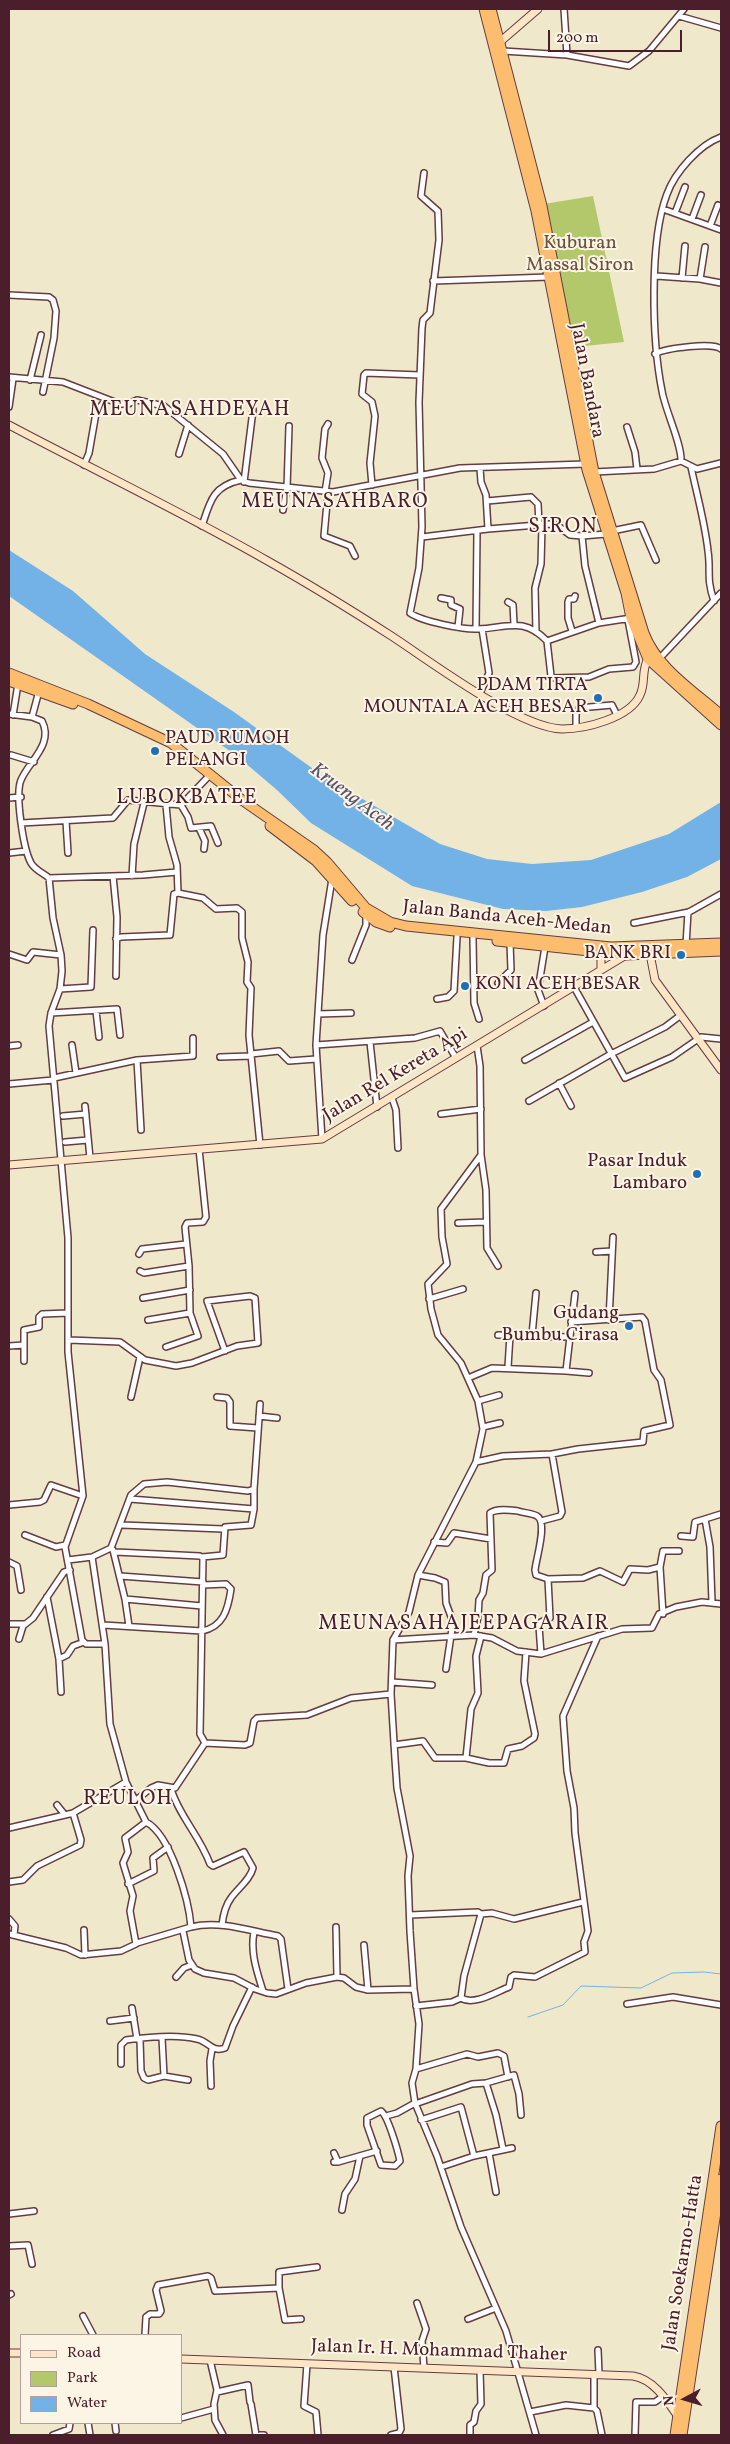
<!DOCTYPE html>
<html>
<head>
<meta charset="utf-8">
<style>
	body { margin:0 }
	#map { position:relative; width:730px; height:2444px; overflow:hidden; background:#efe8ca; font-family:Vollkorn,serif }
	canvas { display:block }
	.frame { position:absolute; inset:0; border:10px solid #4a1f2b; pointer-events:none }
	.legend { position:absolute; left:20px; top:2334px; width:162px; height:90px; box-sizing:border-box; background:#fcf5e5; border:1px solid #b59f9b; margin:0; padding:6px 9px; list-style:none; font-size:15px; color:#4a1f2b }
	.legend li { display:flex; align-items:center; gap:10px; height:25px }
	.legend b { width:25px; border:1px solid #b59f9b }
	.north { position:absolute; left:660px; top:2374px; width:50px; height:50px; -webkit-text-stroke:4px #fcf5e5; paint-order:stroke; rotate:264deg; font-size:14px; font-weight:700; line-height:20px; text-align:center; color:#4a1f2b }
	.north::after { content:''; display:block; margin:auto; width:18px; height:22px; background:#4a1f2b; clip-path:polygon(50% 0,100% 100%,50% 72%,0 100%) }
	.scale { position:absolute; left:548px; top:30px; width:134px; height:22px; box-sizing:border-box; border:2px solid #4a1f2b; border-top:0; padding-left:6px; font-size:15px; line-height:18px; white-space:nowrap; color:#4a1f2b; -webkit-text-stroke:4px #fcf5e5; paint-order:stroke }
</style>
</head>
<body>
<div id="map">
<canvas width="730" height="2444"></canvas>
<div class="frame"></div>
<ul class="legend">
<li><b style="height:6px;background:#fee5c5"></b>Road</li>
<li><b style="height:14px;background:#b3c76b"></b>Park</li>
<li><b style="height:14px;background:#73b2e6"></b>Water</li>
</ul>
<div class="north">N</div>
<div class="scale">200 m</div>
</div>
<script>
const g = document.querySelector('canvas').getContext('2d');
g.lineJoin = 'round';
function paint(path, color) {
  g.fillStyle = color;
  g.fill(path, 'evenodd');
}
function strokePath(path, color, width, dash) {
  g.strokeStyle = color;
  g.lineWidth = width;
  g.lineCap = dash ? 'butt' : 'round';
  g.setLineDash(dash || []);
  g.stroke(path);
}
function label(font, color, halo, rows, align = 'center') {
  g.font = font + ' Vollkorn,serif';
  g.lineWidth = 4;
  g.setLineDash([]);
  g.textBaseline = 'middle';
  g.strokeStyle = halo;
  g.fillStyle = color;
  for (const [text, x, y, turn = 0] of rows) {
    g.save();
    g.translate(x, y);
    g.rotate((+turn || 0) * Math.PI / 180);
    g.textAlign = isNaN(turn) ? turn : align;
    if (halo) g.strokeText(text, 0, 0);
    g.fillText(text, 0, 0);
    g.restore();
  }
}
const green = new Path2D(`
	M593 196 624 342 575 347 544 204Z`);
const water = new Path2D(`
	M9 550 73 591 145 654 234 712 323 776 440 844 487 859 532 864 591 860 669 834 721 802V859L687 877 642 892 582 907 546 911 503 909 412 886 311 823 277 790 237 756 9 596Z`);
const stream = new Path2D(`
	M528 2017 563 2005 581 1986 641 1988 672 1973 704 1972 721 1974`);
const street = new Path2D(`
	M564 9 567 55
	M679 16 721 28
	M503 51 567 55 629 66 649 51 684 9
	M424 173 421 196 438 211 439 240 430 313 423 320 422 328 419 402 422 527 419 568 410 613C421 621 463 630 478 629 507 628 523 616 547 641L599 623
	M663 209 721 230
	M675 213 685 187
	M692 219 701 195
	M710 226 718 205
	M656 276 700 279 721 283
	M682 278 685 246
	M700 279 705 247
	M433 281 549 277
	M9 295 49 297 53 300 56 311 54 338 43 392
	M655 354C665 348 714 342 721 349
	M9 377 63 382 120 404H128L137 400 164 406 223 454 241 480 249 483 333 492 460 468 586 464
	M30 380 41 335
	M9 407 13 379
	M627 427 635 452 637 469
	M179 454 188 425
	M681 461C682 444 665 410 662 391 652 341 649 241 667 194 675 172 699 145 721 137
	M681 461 697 469 721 463
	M84 465 89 453 96 413 106 399
	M691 467C697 495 705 523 708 551 711 572 706 578 714 601
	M480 468 481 482 486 495 488 529
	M594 472 654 469 681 461
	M244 482 253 410
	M372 485 370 463 375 416 372 402 362 394 364 375 366 373 420 375
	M325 492 328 473 322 458 325 429 328 424
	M328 492 324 536 350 546 355 556
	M487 501 531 497 538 504 539 525
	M283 510 287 488 289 426
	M202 526C210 501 213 486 241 480
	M612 531 641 525 656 560
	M582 536 606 534
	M422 537 488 529 550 524 557 525 570 535 582 536 585 566 599 623 631 618
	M441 598 451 600V605L460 609 458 627
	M508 602 513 605 514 624
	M476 629 477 532
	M572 631 568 618V602L569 599H574L575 596
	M536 632 535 588 541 564 542 525
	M547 641 551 676 554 678 589 677 609 669 633 667 636 662 628 620
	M659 659 721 593
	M480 693 489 673 482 629
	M9 714 32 717
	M13 715 18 684
	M576 728V714L579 708 612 705 617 715
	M11 755 34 762
	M9 798 21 797
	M166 805 169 837 177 865 178 893 203 898 216 909 237 908 242 912V938L248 962 247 982 251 988 249 1035 260 1145
	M181 805 188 817 191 828 211 826 218 843
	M66 821 68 853
	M21 823 113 818 128 800 181 805 207 778
	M199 828 205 841 204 849
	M9 853 26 851
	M113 876 117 917 116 976
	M132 876 134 844 144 803
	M49 878 143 875 177 872
	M634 923 689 912 721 894
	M473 938 474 1003 479 1019
	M116 939 121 937 170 935 174 894 178 893
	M686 945 688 912
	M9 954 27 960 33 952 61 955
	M352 960 366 925V916
	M498 983 511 970 510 943
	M574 987 625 1078 672 1057 701 1037 721 1039
	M60 989 91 987 93 930
	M437 999 448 997 454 991 457 937
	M544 1006 538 990 545 947
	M96 1011 99 1037
	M51 1013 117 1009 120 1035
	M318 1014 351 1013
	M370 1042 377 1107
	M72 1045 76 1073
	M316 1045 415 1038 440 1031 456 1058
	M9 1046 18 1045
	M477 1046 480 1066 481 1155 441 1209 442 1237 447 1264 428 1284 431 1309 438 1335 461 1363 478 1401 483 1429 476 1462 418 1575 409 1612 393 1640 391 1694 395 1759 397 1788 410 1856 408 1876 410 1931 414 1989 419 2024 416 2069 412 2083 415 2103 437 2156 461 2227 506 2331 536 2435
	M251 1054 279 1051 289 1061 316 1059
	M220 1057 251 1056
	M137 1060 141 1130
	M525 1060 593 1022
	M54 1078 137 1060 193 1056V1038
	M559 1083 571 1106
	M9 1084 53 1080
	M392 1098 396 1110 398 1148
	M529 1101 611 1054 665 1027 681 1015
	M85 1106 90 1158
	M441 1114 481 1109
	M63 1116 86 1114
	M322 1139 316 1045 323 935 332 879
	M65 1142 88 1140
	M481 1155 486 1190 487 1248 498 1266
	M458 1223 485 1222
	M596 1252 612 1251
	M139 1254 142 1249 186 1244
	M140 1271 144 1273 189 1266
	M143 1298 190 1290
	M429 1299 463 1289
	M148 1320 190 1313
	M609 1320 613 1237
	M498 1335 569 1337
	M532 1335 536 1293
	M69 1340 120 1342 145 1360 176 1366 192 1363 237 1346 258 1343 255 1298 250 1296 207 1301 225 1351
	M9 1346 24 1345
	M166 1347 198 1336 190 1313 189 1266 185 1227 187 1223 203 1222 206 1217 199 1149
	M24 1361V1330L39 1327V1317L42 1314 68 1313
	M508 1367 510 1335
	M566 1371 589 1373
	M468 1378 492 1368 566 1371 575 1294
	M131 1397 140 1357
	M217 1397 227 1398 230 1402V1426L258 1428
	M478 1401 499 1395
	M259 1416 277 1418
	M483 1427 500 1423
	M552 1454 578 1449 643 1442 644 1431 670 1425 661 1380 654 1370 645 1321 642 1317 571 1322
	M476 1462 503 1456 552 1454 562 1512 560 1516 541 1521
	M130 1499 254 1509
	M9 1505 40 1502 44 1500 51 1485 83 1496
	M122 1525 223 1529
	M25 1535 56 1547 65 1545
	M681 1536 693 1537 695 1522 705 1519
	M434 1542 447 1543 454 1533 491 1539
	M113 1550 125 1599 202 1606
	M115 1552 200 1556 203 1558 200 1734 205 1743
	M92 1557 105 1644
	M202 1557 223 1555 225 1527 251 1525 254 1509V1489
	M68 1560 92 1557 111 1548 131 1495 144 1484 167 1482 248 1491 254 1489 260 1404
	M9 1562 17 1566 21 1590
	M660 1567 663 1614
	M418 1575 435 1578 445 1582 446 1603 453 1622 446 1669
	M120 1576 203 1582
	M548 1579 583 1578 600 1571 623 1582 630 1569 648 1570 660 1567 663 1551H679
	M47 1597 59 1659
	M125 1599 129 1626
	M712 1602 710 1547 705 1519 721 1514
	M9 1624H25
	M103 1625 202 1631C223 1627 228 1610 231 1589L226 1584 203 1585
	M474 1635 478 1617 479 1600 483 1593 486 1575 492 1570 490 1513C497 1508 510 1510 518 1511 523 1513 532 1513 537 1516 548 1522 536 1559 535 1570L536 1575 548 1579 550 1618 541 1622 539 1626 541 1654
	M19 1639 23 1626 33 1618 64 1572 70 1570
	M393 1640 474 1635 492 1638 517 1651 541 1654 622 1629 652 1628 659 1614 676 1607 702 1602 721 1604
	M392 1682 432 1685
	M61 1692 59 1659 67 1655 73 1646 84 1642
	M394 1745 423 1741 435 1758H466L471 1709 478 1693 476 1656 481 1636
	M466 1758 489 1763H504L508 1749 522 1746 534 1738 535 1734 524 1681 526 1652
	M171 1789C179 1816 200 1836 210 1864L213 1866 244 1852 253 1868C250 1880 238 1888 231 1898 225 1906 223 1916 222 1925
	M135 1801 151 1788 158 1785 175 1788 205 1743 245 1745 250 1743 254 1721 257 1718 307 1715 351 1698 391 1694
	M57 1805 65 1815 73 1813 126 1782
	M9 1828 65 1815
	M9 1882 23 1880 37 1866 80 1845 81 1840 73 1813
	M128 1884 154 1871 153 1858 168 1847
	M481 1914 492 1913 514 1919 583 1902
	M410 1915 478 1912 481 1914 464 1976 461 1998
	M9 1919 15 1926 14 1935
	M191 1927C220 1920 250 1931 278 1936L281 1939 288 1989
	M336 1927 337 1977
	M84 1930 85 1955
	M183 1931 189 1960 195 1969 204 1973 234 1978 255 1989 267 1993 276 1994 306 1983 337 1977 344 1978 356 1987 368 1990 414 1989
	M254 1932C250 1952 257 1972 263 1991
	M9 1934 66 1948 81 1955 121 1951 136 1944 130 1911 133 1896 123 1863 128 1852 125 1838 146 1822 126 1782 110 1724 105 1644H86L82 1640 65 1547 83 1496 68 1352V1238L49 1026 51 1013 60 989 62 971 61 955 53 918 49 878C43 873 35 870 31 863 23 848 15 794 21 780 29 761 54 744 42 721L32 717 39 691
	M137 1943 191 1927C189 1901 171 1835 146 1822
	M364 1945 368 1990
	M176 1977 184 1968 192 1965
	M627 2004 673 1997 721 2005
	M416 2006 452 2002 461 1998C474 2006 496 1992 509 1987L511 1977 514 1975 535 1977 585 1952 584 1942 588 1931 575 1833 574 1808 567 1771 563 1716 598 1636
	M132 2008 137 2039
	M110 2021 134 2018
	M162 2038 164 2076
	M140 2040 141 2071 144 2078 148 2080 164 2076 188 2080
	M121 2064V2045L126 2040C147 2037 176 2034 197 2039 208 2041 212 2053 225 2048L233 2026 252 1987
	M416 2069 467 2054 478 2057 498 2053 504 2056 508 2077
	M486 2083 496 2115 503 2149
	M211 2086 210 2061 212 2049
	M415 2104 472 2084 486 2083 514 2075 519 2094 521 2115
	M381 2111C388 2116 398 2151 400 2161L395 2166 381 2165 367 2125V2118Z
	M386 2116 397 2113 415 2103
	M421 2120 461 2107 474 2156
	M334 2153 338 2162H334
	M489 2153 496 2192
	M338 2162 377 2151
	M441 2167 474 2156 512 2148
	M342 2210 345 2194 355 2179 360 2156
	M9 2214 34 2211
	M9 2246 28 2245 32 2264
	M279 2288V2272L317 2267
	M9 2295 11 2294
	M417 2303 426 2329 422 2341 424 2368
	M83 2316 93 2335
	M468 2319 496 2308
	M145 2335 146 2317 150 2314H159L161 2311 156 2290 158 2285 208 2276 211 2278 215 2291 279 2288 285 2320 301 2319
	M598 2350 599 2374
	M210 2360 217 2390 214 2404 215 2420 223 2435
	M307 2364 304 2406 316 2412 318 2435
	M594 2374V2408
	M217 2392 248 2385 250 2402
	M251 2404 256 2435
	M530 2412 566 2405 594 2408 597 2411 602 2435
	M181 2418 214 2409
	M88 2423 90 2435
	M115 2423 116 2431
	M53 2435 69 2429 70 2423
	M260 2435H264
	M391 2435 399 2433 401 2429 394 2367
	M470 2435V2425L474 2422 476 2411 481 2404 480 2370
	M635 2435 636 2402H655L662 2397`);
const secondary = new Path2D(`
	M501 41 538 9
	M9 425C94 470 182 512 266 560 309 584 351 610 393 637 431 662 519 728 562 729 585 729 630 718 640 695 646 683 641 670 648 659
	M597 953 601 959V969
	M650 954 655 980 721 1070
	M9 1165 322 1139 626 955
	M9 2353H21
	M181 2359 633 2376C654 2379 668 2402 679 2418`);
const highway = new Path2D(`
	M484 9 536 211 587 470 626 593 631 618 648 659 721 725
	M491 9 542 206 594 472 644 633C657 668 694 691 721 715
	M9 673 88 704 171 743 242 800 314 850 327 862 366 908 390 922 406 926 611 947 721 943
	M9 681 73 704
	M270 826 316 861 352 901
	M363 912 376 922 390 927
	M497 941 626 955 721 951
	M675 2435 721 2126
	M682 2435 721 2179`);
const markers = [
	[598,698,5,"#1f6fb2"],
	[155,751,5,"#1f6fb2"],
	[681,955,5,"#1f6fb2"],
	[465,986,5,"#1f6fb2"],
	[697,1174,5,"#1f6fb2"],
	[629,1326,5,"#1f6fb2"]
];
const parkNames = [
	["Kuburan",580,245],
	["Massal Siron",580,267]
];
const streetNames = [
	["Jalan Bandara",586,381,79],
	["Jalan Banda Aceh-Medan",507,919,6],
	["Jalan Rel Kereta Api",396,1076,-31],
	["Jalan Soekarno-Hatta",684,2263,-81],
	["Jalan Ir. H. Mohammad Thaher",439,2352,2]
];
const poiNames = [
	["PDAM TIRTA",588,687],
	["MOUNTALA ACEH BESAR",588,709],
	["PAUD RUMOH",165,740,"left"],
	["PELANGI",165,762,"left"],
	["BANK BRI",671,955],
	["KONI ACEH BESAR",475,986,"left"],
	["Pasar Induk",687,1163],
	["Lambaro",687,1185],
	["Gudang",619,1315],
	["Bumbu Cirasa",619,1337]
];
const waterNames = [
	["Krueng Aceh",351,798,37]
];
const quarterNames = [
	["MEUNASAHDEYAH",190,411],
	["MEUNASAHBARO",335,503],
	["SIRON",563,528],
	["LUBOKBATEE",187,799],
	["MEUNASAHAJEEPAGARAIR",464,1625],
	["REULOH",128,1800]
];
paint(green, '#b3c76b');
paint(water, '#73b2e6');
strokePath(stream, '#73b2e6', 1);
strokePath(street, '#633d43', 8);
strokePath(secondary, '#633d43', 9);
strokePath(highway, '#633d43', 11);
strokePath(street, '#fff', 5);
strokePath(secondary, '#fee5c5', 7);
strokePath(highway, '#fcbd6f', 9);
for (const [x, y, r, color] of markers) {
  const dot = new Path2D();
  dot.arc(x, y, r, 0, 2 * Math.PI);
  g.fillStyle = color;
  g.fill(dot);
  strokePath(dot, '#fcf5e5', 2);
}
label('19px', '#6a513e', '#fcf5e5', parkNames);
label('19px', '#4a1f2b', '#fcf5e5', streetNames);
label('19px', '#4a1f2b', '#fcf5e5', poiNames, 'right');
label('italic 20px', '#58526c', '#fcf5e5', waterNames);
g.letterSpacing = '1px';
label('21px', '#4a1f2b', '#fcf5e5', quarterNames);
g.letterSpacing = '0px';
</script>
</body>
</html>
